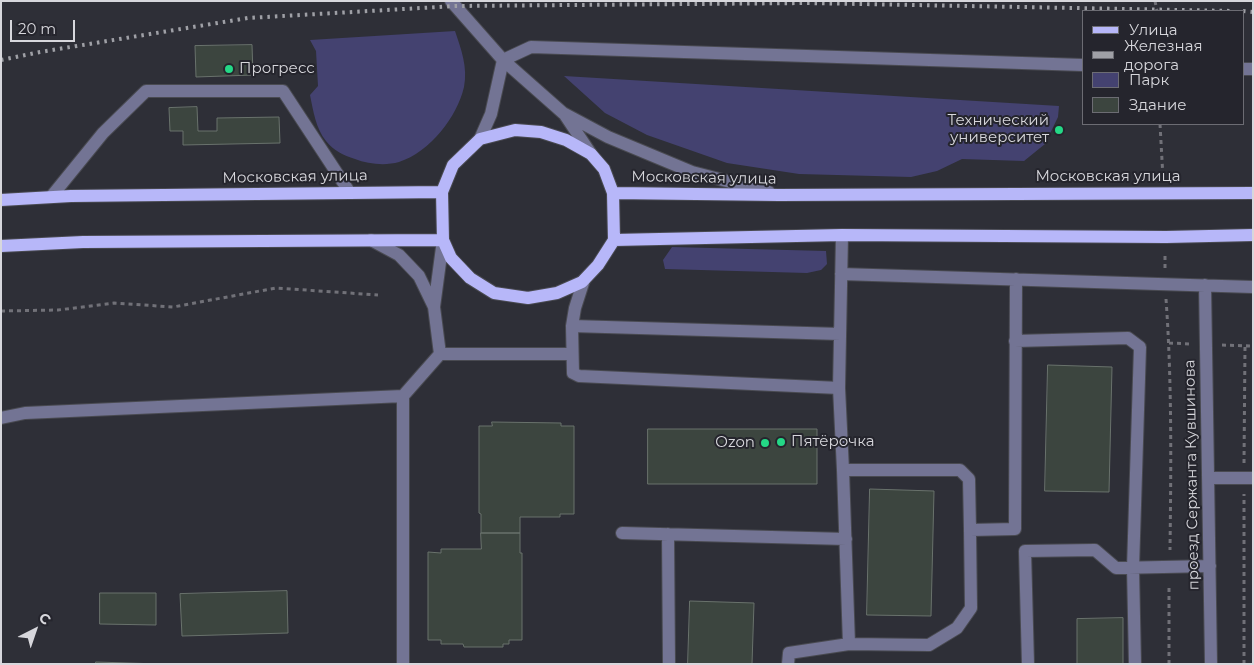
<!DOCTYPE html>
<html>
<head>
<meta charset="utf-8">
<style>
	body { margin:0 }
	#map { position:relative; width:1254px; height:665px; overflow:hidden; background:#2e2f37; font-family:Montserrat,sans-serif }
	canvas { display:block }
	.frame { position:absolute; inset:0; border:2px solid #d7d7dc; pointer-events:none }
	.legend { position:absolute; left:1082px; top:10px; width:162px; height:115px; box-sizing:border-box; background:#25252d; border:1px solid #6c6c73; margin:0; padding:6px 9px; list-style:none; font-size:15px; color:#d7d7dc }
	.legend li { display:flex; align-items:center; gap:10px; height:25px }
	.legend b { width:25px; border:1px solid #6c6c73 }
	.north { position:absolute; left:10px; top:605px; width:50px; height:50px; -webkit-text-stroke:4px #25252d; paint-order:stroke; rotate:41deg; font-size:14px; font-weight:700; line-height:20px; text-align:center; color:#d7d7dc }
	.north::after { content:''; display:block; margin:auto; width:18px; height:22px; background:#d7d7dc; clip-path:polygon(50% 0,100% 100%,50% 72%,0 100%) }
	.scale { position:absolute; left:10px; top:20px; width:65px; height:22px; box-sizing:border-box; border:2px solid #d7d7dc; border-top:0; padding-left:6px; font-size:15px; line-height:18px; white-space:nowrap; color:#d7d7dc; -webkit-text-stroke:4px #25252d; paint-order:stroke }
</style>
</head>
<body>
<div id="map">
<canvas width="1254" height="665"></canvas>
<div class="frame"></div>
<ul class="legend">
<li><b style="height:6px;background:#b7b7f9"></b>Улица</li>
<li><b style="height:6px;background:#9fa0a6"></b>Железная дорога</li>
<li><b style="height:14px;background:#444270"></b>Парк</li>
<li><b style="height:14px;background:#3c453f"></b>Здание</li>
</ul>
<div class="north">С</div>
<div class="scale">20 m</div>
</div>
<script>
const g = document.querySelector('canvas').getContext('2d');
g.lineJoin = 'round';
function paint(path, color) {
  g.fillStyle = color;
  g.fill(path, 'evenodd');
}
function strokePath(path, color, width, dash) {
  g.strokeStyle = color;
  g.lineWidth = width;
  g.lineCap = dash ? 'butt' : 'round';
  g.setLineDash(dash || []);
  g.stroke(path);
}
function label(font, color, halo, rows, align = 'center') {
  g.font = font + ' Montserrat,sans-serif';
  g.lineWidth = 4;
  g.setLineDash([]);
  g.textBaseline = 'middle';
  g.strokeStyle = halo;
  g.fillStyle = color;
  for (const [text, x, y, turn = 0] of rows) {
    g.save();
    g.translate(x, y);
    g.rotate((+turn || 0) * Math.PI / 180);
    g.textAlign = isNaN(turn) ? turn : align;
    if (halo) g.strokeText(text, 0, 0);
    g.fillText(text, 0, 0);
    g.restore();
  }
}
const green = new Path2D(`
	M455 31C461 49 468 67 464 87 457 117 430 152 399 162 385 166 368 164 355 159 343 155 334 151 326 141 316 129 313 110 310 95L318 86 316 51 310 40Z
	M564 76 1059 106 1058 117 1045 144 1024 161 962 159 937 171 911 177 799 174 727 163 647 135 605 113Z
	M672 247 826 251 827 264 821 270 807 273 665 269 663 260Z`);
const building = new Path2D(`
	M252 45 253 75 196 77 195 46Z
	M197 107 198 131H217V118L279 117 280 143 183 145V131H170L169 108Z
	M1048 365 1112 367 1109 492 1045 491Z
	M492 422 561 423V426H574V514H560V517H520V533H481V514L479 513V426H492Z
	M648 429H817V484H648Z
	M870 489 934 491 931 616 867 615Z
	M481 533H520V553H522V640H509V644H503V647H464L463 644H441V640H428V552L441 553V549H481Z
	M287 591 288 633 182 636 180 594Z
	M100 593H156V625L100 624Z
	M690 601 754 603 752 664H688Z
	M1123 618V664H1077V619Z
	M96 662 160 664H96Z`);
const path = new Path2D(`
	M1155 1 1157 11
	M1160 124 1163 178
	M1165 268V254
	M1166 299C1172 383 1171 467 1170 550
	M1 311 58 310 114 303 173 307 276 288 378 295
	M1169 343 1191 344
	M1222 345 1253 346
	M1244 463 1245 346
	M1169 664V584
	M1244 664V494`);
const minor = new Path2D(`
	M451 1 503 60 563 113 608 137 692 172 769 192
	M503 60 531 47 1083 65
	M1243 69H1253
	M565 115 591 154
	M480 139 491 114 503 60
	M51 197 103 133 146 91H283L350 193
	M842 235 839 388 843 470
	M371 240 399 255 419 276 434 307 440 354 403 396V664
	M841 274 1253 287
	M584 280 575 308 572 326 573 373 579 376 839 388
	M1205 285 1211 664
	M434 307 443 240
	M572 326 840 334
	M1015 341 1128 338 1140 347 1133 568 1135 664
	M440 354H572
	M1 418 25 413 403 396
	M1209 478H1253
	M622 533 846 539
	M668 534 669 664
	M849 644 843 470H960L969 479 970 530
	M788 664 789 653 849 644 929 645 957 628 971 608 970 530 1015 529 1016 279
	M1028 664 1025 551 1095 550 1116 568 1210 566`);
const major = new Path2D(`
	M515 130 541 132 566 140 591 154 604 169 613 193 614 240 598 265 582 282 557 293 528 298 494 293 470 278 451 258 443 240 442 192 453 165 480 139Z
	M613 193 779 195 1253 193
	M1 200 71 196 442 192
	M614 240 842 235 1166 237 1253 235
	M1 246 83 242 443 240`);
const rail = new Path2D(`
	M1243 11 1253 12
	M1 60 40 52 248 18 456 6 807 3 1234 11`);
const markers = [
	[229,69,5,"#24d886"],
	[1059,130,5,"#24d886"],
	[781,442,5,"#24d886"],
	[765,443,5,"#24d886"]
];
const poiNames = [
	["Прогресс",239,69],
	["Технический",1049,121,"right"],
	["университет",1049,138,"right"],
	["Пятёрочка",791,442],
	["Ozon",755,443,"right"]
];
const streetNames = [
	["Московская улица",295,177,-1],
	["Московская улица",1108,177],
	["Московская улица",704,178,1],
	["проезд Сержанта Кувшинова",1192,475,-91]
];
paint(green, '#444270');
paint(building, '#3c453f');
strokePath(building, '#69726c', 1);
strokePath(minor, '#494a51', 14);
strokePath(major, '#494a51', 14);
strokePath(path, '#717178', 3, [4, 4]);
strokePath(minor, '#737494', 12);
strokePath(major, '#b7b7f9', 12);
strokePath(rail, '#9fa0a6', 4, [2.5, 5]);
for (const [x, y, r, color] of markers) {
  const dot = new Path2D();
  dot.arc(x, y, r, 0, 2 * Math.PI);
  g.fillStyle = color;
  g.fill(dot);
  strokePath(dot, '#25252d', 2);
}
label('15px', '#d7d7dc', '#25252d', poiNames, 'left');
label('15px', '#d7d7dc', '#25252d', streetNames);
</script>
</body>
</html>
